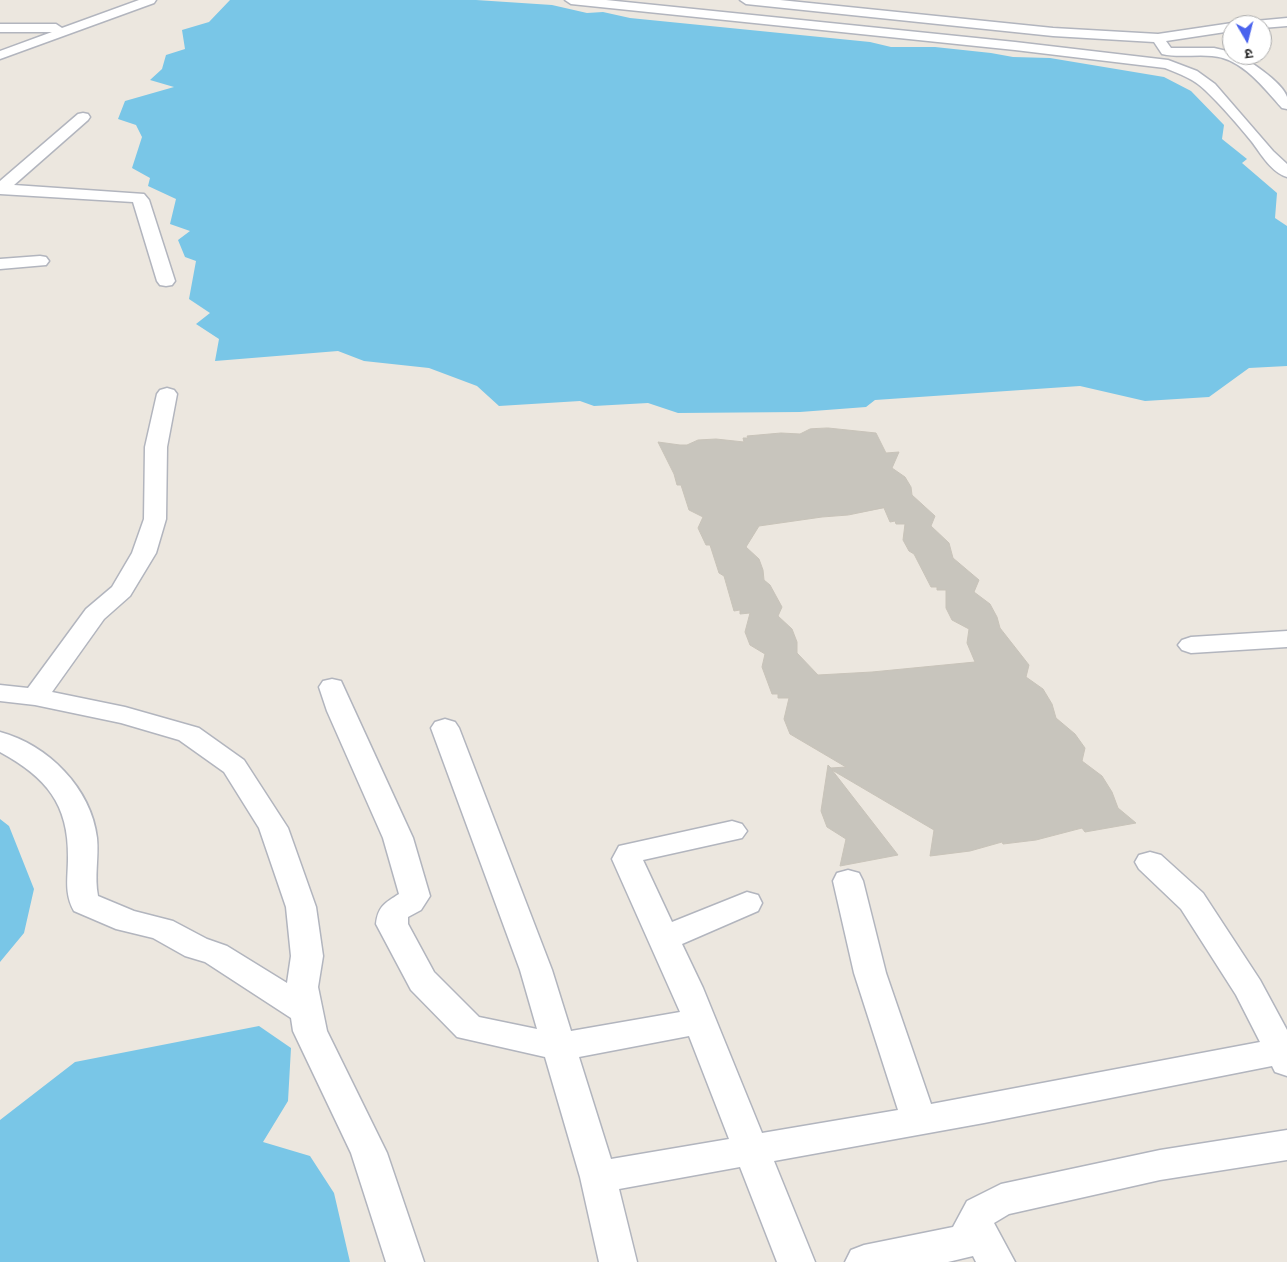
<!DOCTYPE html>
<html>
<head>
<meta charset="utf-8">
<style>
	body { margin:0 }
	#map { position:relative; width:1287px; height:1262px; overflow:hidden; background:#ece7df; font-family:"Open Sans","Noto Sans Devanagari",sans-serif }
	canvas { display:block }
	.north { position:absolute; left:1222px; top:15px; width:50px; height:50px; box-sizing:border-box; background:#fff; border:1px solid #ababab; border-radius:50%; rotate:172deg; font-size:14px; font-weight:700; line-height:20px; text-align:center; color:#2c2c2c }
	.north::after { content:''; display:block; margin:auto; width:18px; height:22px; background:#4a63ee; clip-path:polygon(50% 0,100% 100%,50% 72%,0 100%) }
</style>
</head>
<body>
<div id="map">
<canvas width="1287" height="1262"></canvas>
<div class="north">उ</div>
</div>
<script>
const g = document.querySelector('canvas').getContext('2d');
g.lineJoin = 'round';
function paint(path, color) {
  g.fillStyle = color;
  g.fill(path, 'evenodd');
}
function strokePath(path, color, width, dash) {
  g.strokeStyle = color;
  g.lineWidth = width;
  g.lineCap = dash ? 'butt' : 'round';
  g.setLineDash(dash || []);
  g.stroke(path);
}
const water = new Path2D(`
	M230 0H476L552 5 587 13 603 12 630 18 870 42 891 47H935L991 53 1013 57 1050 58 1164 77 1191 91 1224 125 1222 139 1247 159 1242 163 1277 193 1275 218 1287 226V366L1249 368 1209 397 1145 401 1080 386 875 400 866 407 800 412 678 413 648 403 594 406 580 401 499 406 477 386 429 368 364 361 338 351 215 361 219 339 196 324 210 313 189 299 196 261 185 257 178 240 190 231 170 224 176 199 148 186 150 178 132 168 142 137 136 125 118 119 125 101 174 87 150 80 162 69 166 55 185 49 182 30 209 22Z
	M0 819 9 826 34 889 24 933 0 962Z
	M259 1026 291 1048 288 1101 263 1142 310 1156 334 1193 350 1262H0V1120L75 1062Z`);
const building = new Path2D(`
	M828 428 876 433 886 453 899 452 892 468 905 477 911 487 912 495 935 516 931 526 949 543 953 558 979 580 974 592 990 604 997 617 1000 628 1029 665 1026 677 1043 689 1052 704 1056 718 1075 734 1085 748 1082 761 1102 776 1112 792 1118 808 1136 823 1085 832 1082 828 1036 840 1003 844 1002 842 970 851 930 856 934 830 832 770 898 855 840 866 846 839 827 827 821 811 828 765 831 768 846 767 790 734 784 719 789 698H778V694H772L762 667 765 654 750 645 745 632 750 613 740 614V610L734 611 724 576 719 573 710 545H706L698 528 703 517 689 510 681 485H677L674 474 658 442 680 445H687L698 440 716 439 744 442 743 438H748L747 436 781 433 800 434 810 429ZM884 508 890 522 895 521 896 524H905L903 540 909 551 914 554 931 587H937V590H946V608L952 620 969 629 967 643 975 662 872 672 818 675 797 653V642L792 629 778 616 782 607 770 585 764 580 763 570 759 559 746 547 759 526 822 517 848 515Z`);
const minor = new Path2D(`
	M139 0H156L154 3 0 59V51L52 32H0V24H56L62 28Z
	M565 0H606L1015 42 1168 60 1197 71 1215 84 1273 151 1287 164V177C1272 173 1261 154 1252 142 1238 125 1222 106 1205 90 1194 79 1180 74 1165 68L1015 50 571 4Z
	M740 0H780L1053 28 1158 34 1232 23 1237 25H1232V31L1166 41 1171 48H1214L1231 52 1232 55C1245 55 1284 84 1287 97 1287 101 1287 106 1287 109L1282 108C1264 88 1242 58 1212 56 1196 54 1179 58 1162 54L1154 42 1053 36 746 4Z
	M1287 18V26L1262 28V25H1249L1255 21Z
	M83 113 88 114 90 117 88 120 14 185 144 194 149 200 175 281 172 285 166 286 160 285 157 281 133 202 0 194V181L78 114Z
	M40 256 46 257 49 261 46 265 0 269V259Z
	M167 388 174 390 177 394 167 447 166 519 156 553 130 596 104 619 52 692 125 707 199 728 244 760 288 828 316 907 323 956 318 987 327 1031 387 1153 424 1262H386L351 1153 293 1031 291 1018 205 962 185 956 153 938 116 929 74 911C64 893 68 878 68 858 69 804 46 777 0 752V732C48 745 91 788 97 838 99 857 94 877 98 896L134 911 173 921 207 939 227 946 287 983 291 956 286 907 259 828 224 772 179 740 121 723 35 705 0 701V685L28 688 86 609 112 587 132 553 144 519 145 447 157 394 160 390Z
	M1287 631V647L1191 653 1182 650 1178 645 1182 640 1191 637Z
	M332 679 341 681 413 838 430 896 421 910 408 917V924L434 972 479 1017 537 1029 520 970 431 728 435 722 445 719 455 722 459 728 552 970 571 1031 680 1012 612 859 619 846 732 821 742 824 747 831 742 838 643 860 672 922 747 892 758 895 762 903 758 911 682 944 703 988 762 1133 898 1110 854 973 833 881 837 873 848 870 859 873 863 881 886 973 931 1104 1260 1042 1236 995 1181 909 1139 869 1135 862 1139 855 1150 852 1161 855 1203 893 1260 980 1287 1030V1076L1275 1072 1272 1066 984 1123 774 1161 815 1262H777L740 1167 619 1189 637 1262H599L580 1177 545 1057 457 1037 411 990 376 924C378 906 385 903 399 894L383 838 327 711 319 687 323 681ZM689 1036 729 1139 611 1159 579 1057Z
	M1287 1130V1160L1160 1180 1009 1214 994 1223 1015 1262H976L973 1256 948 1262H845L851 1250 864 1245 953 1227 967 1201 1001 1184 1160 1150Z`);
paint(water, '#79c6e7');
paint(building, '#c8c5bd');
strokePath(building, '#c8c3b9', 1);
strokePath(minor, '#b2b5be', 3);
paint(minor, '#fff');
</script>
</body>
</html>
